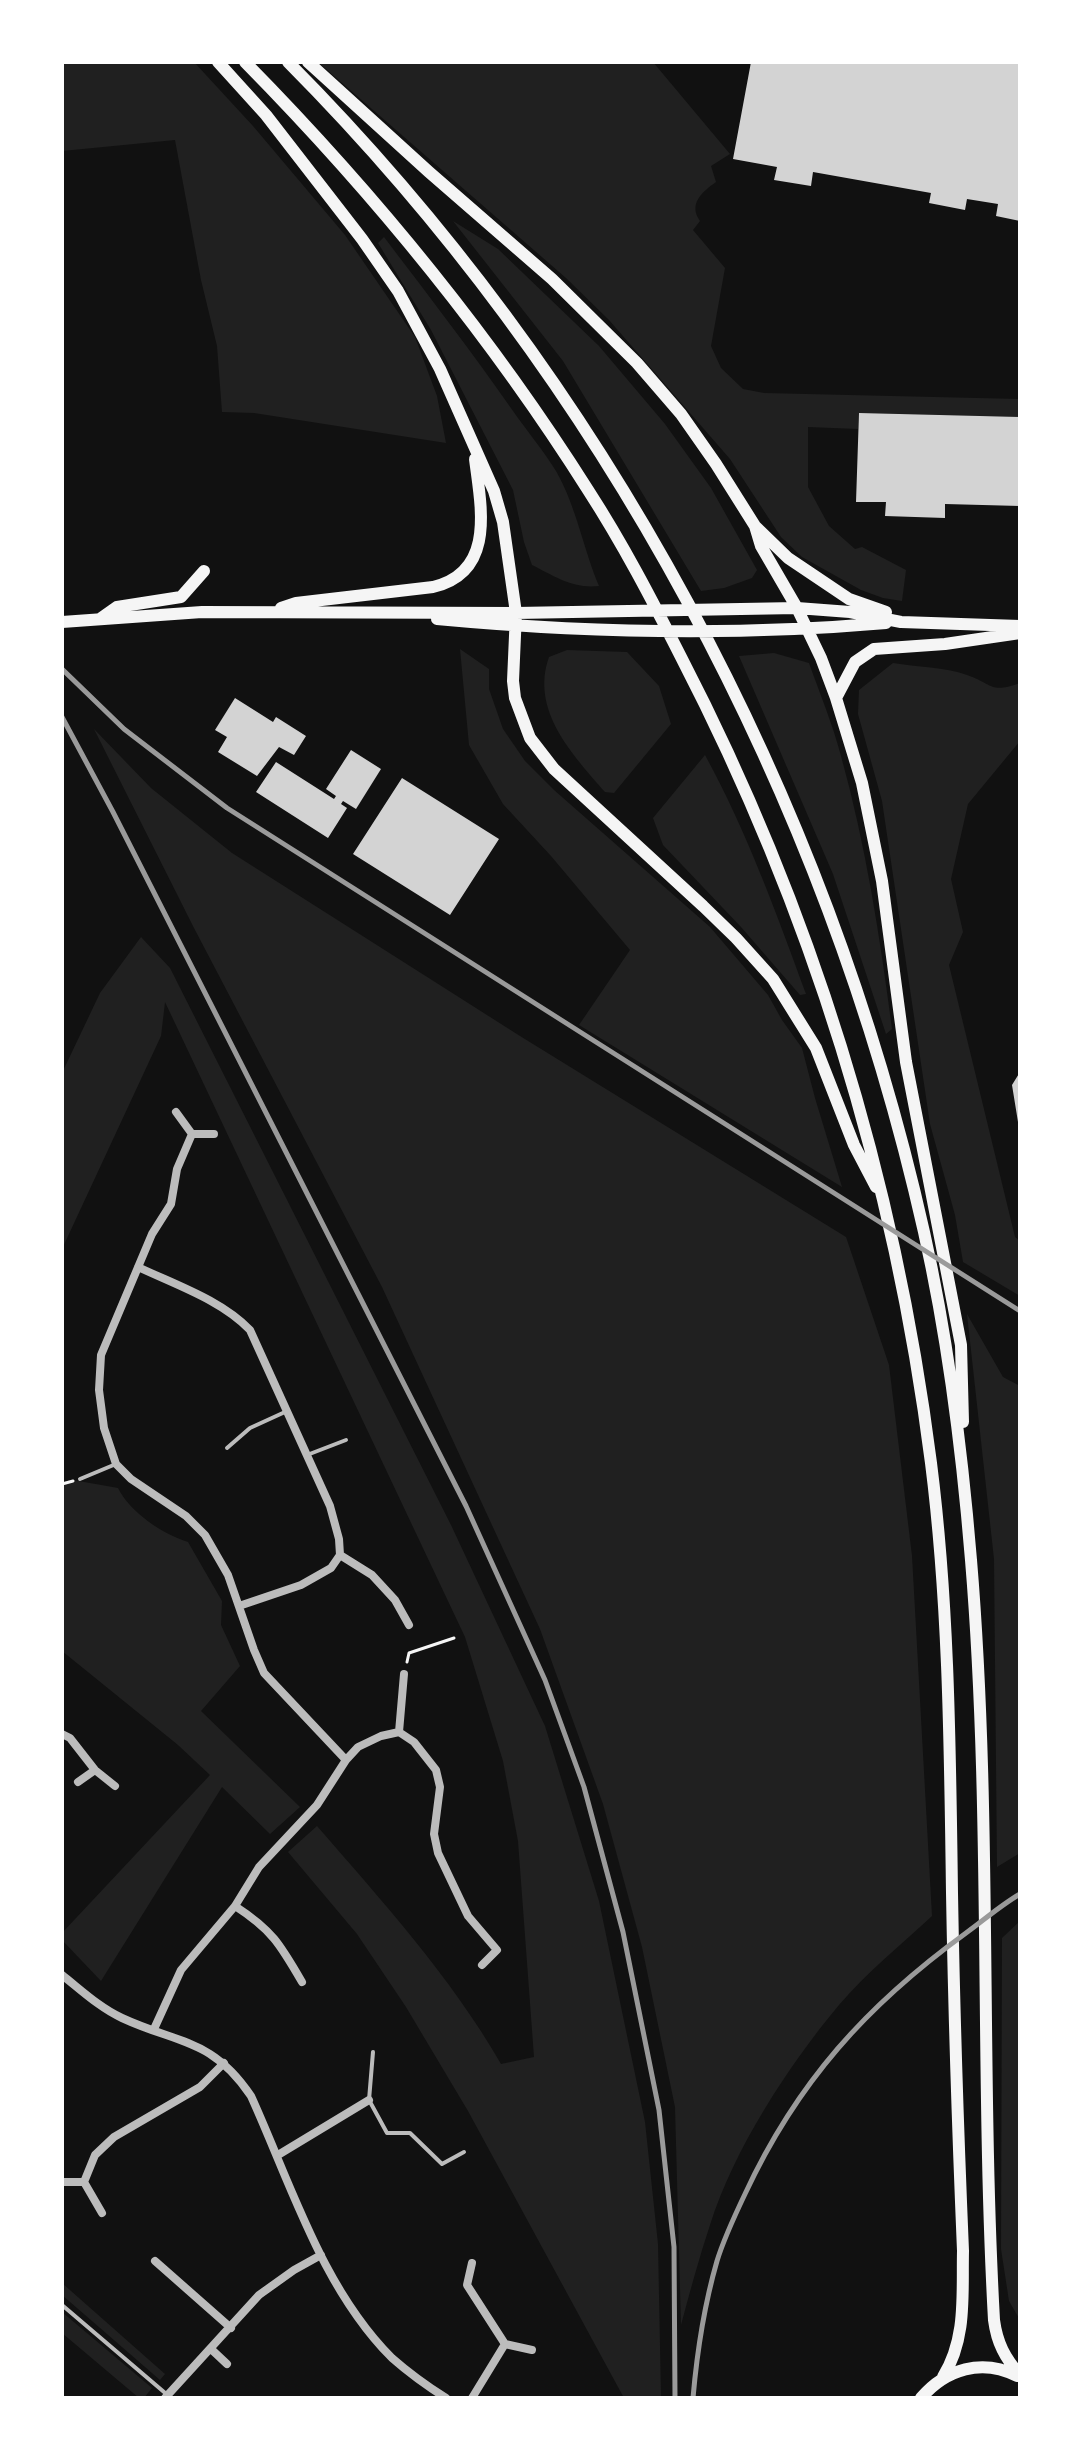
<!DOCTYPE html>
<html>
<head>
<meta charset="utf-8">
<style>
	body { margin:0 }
	#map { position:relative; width:1082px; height:2460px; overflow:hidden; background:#111; font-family:"Fira Sans Condensed",sans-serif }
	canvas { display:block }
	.frame { position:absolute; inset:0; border:64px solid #fff; pointer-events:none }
</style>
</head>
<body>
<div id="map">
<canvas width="1082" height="2460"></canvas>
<div class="frame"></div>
</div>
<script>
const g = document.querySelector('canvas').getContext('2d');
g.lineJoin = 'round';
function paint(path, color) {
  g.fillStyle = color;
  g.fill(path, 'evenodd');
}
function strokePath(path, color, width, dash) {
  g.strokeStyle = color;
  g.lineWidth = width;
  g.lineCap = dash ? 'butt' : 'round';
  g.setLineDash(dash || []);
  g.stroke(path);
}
const green = new Path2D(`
	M62 62H194L253 126 345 235 415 337 437 396 446 443 254 413 222 412 217 346 201 280 175 140 62 151Z
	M318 62H653L730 154 711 166 716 182C702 192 688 204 700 221L693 230 725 268 711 346 721 368 743 389 764 393 1020 399V417L859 413 858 429 808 427V487L829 526 855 549 862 547 906 570 902 601 883 598 861 590 802 557 781 537 730 459 609 320 566 278Z
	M453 221 498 249 599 346 665 424 711 488 757 570 752 578 724 588 701 591 563 361Z
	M384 237C428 295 472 352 513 411 527 431 543 450 556 471 577 508 583 548 599 586 573 589 554 576 532 565L524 542 513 490 431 330 378 243Z
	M460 649 489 669V689L503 729 525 761 554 790 710 927 768 995 782 1020 802 1048 815 1098 842 1187 579 1025 630 950 551 856 503 804 469 745Z
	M567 650 627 652 659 686 671 724 614 793 605 792C572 754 530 710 549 657Z
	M774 653 809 663C820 694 833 725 841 756 866 846 880 937 892 1029L886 1034 833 874 739 656Z
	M893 663C916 667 945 667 967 675 993 684 990 694 1020 683V741L968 804 951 879 963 932 949 965 1015 1237 1020 1241V1296L963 1262 955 1215 930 1124 882 801 858 714 859 690Z
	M94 729 151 788 232 853 520 1036 846 1237 889 1365 912 1556 932 1916C901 1945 867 1972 839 2005 788 2066 734 2149 710 2225 699 2258 690 2291 681 2325L675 2107 642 1947 603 1804 540 1629 382 1287 194 928Z
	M705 755C747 832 776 912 806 994L800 995 741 927 663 845 653 818Z
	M141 937 170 968 451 1525 545 1726 599 1901 645 2122 658 2244 661 2398H624L468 2111 406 2007 357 1934 288 1852 317 1826C382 1901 451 1977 501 2064L534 2057 518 1841 503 1761 465 1637 165 1002 161 1036 62 1249V1073L100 993Z
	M967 1314 1003 1377 1020 1386V1853L997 1867 994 1559Z
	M73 1480 118 1488C130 1512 162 1534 188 1542L222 1601 221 1625 240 1666 201 1711 300 1807 270 1834 222 1787 101 1981 62 1940V1933L210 1775 178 1745 62 1651V1482Z
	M1020 1921V2320L1009 2301 1001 2249 1002 1938Z
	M62 2283 165 2374 160 2380 62 2295Z
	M62 2312 152 2388 144 2398H139L62 2333Z`);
const building = new Path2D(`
	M751 62H1020V221L996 216 998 204 967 199 965 210 929 203 931 193 813 172 811 186 774 180 777 167 733 159Z
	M859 413 1020 417V506L945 504V518L885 516 886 502H856Z
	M235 698 273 722 276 717 306 736 294 755 279 747 257 776 218 752 227 737 215 730Z
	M351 750 381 769 356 809 343 801 341 804 347 808 328 838 256 792 276 762 334 799 336 796 326 789Z
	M402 778 499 839 450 915 353 854Z
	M1020 1072V1122H1018L1012 1085Z`);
const path = new Path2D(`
	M62 1484 73 1481
	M407 1662 409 1653 454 1638`);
const service = new Path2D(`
	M227 1448 250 1428 285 1412
	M307 1455 346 1440
	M80 1479 116 1464
	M373 2052 369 2100 387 2133H410L442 2164 464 2152
	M62 2305 171 2398`);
const minor = new Path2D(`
	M176 1112 192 1134H214
	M192 1134 177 1169 171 1204 152 1234 101 1355 99 1390 104 1428 116 1464 131 1479 186 1516 205 1535 228 1575 254 1650 264 1673 346 1760
	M138 1267C176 1285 221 1300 250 1330L330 1506 339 1539 340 1555 331 1568 301 1585 239 1606
	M340 1555 372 1575 395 1600 409 1625
	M399 1732 404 1674
	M62 1734 70 1738 95 1770 115 1786
	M78 1782 95 1770
	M235 1906C272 1930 280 1944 302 1982
	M62 1975C81 1990 100 2008 122 2018 178 2044 212 2038 251 2096 291 2184 322 2288 392 2358 409 2373 427 2386 446 2398
	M154 2029 181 1970 235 1906 259 1867 317 1805 346 1760 358 1747 381 1736 399 1732 414 1742 436 1770 440 1787 434 1834 438 1853 468 1916 497 1950 482 1965
	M278 2155 369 2100
	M62 2182H84L95 2155 114 2137 200 2087 224 2063
	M84 2182 102 2213
	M155 2261 231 2328
	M505 2344 532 2350
	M211 2349 227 2364
	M165 2398 259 2295 294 2270 321 2255
	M472 2398 505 2344 467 2285 472 2263`);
const primary = new Path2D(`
	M218 62 266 115 362 239 398 291 440 369 494 491 503 522 516 613 513 681 515 698 530 738 554 769 703 906 736 938 773 979 816 1048 854 1145 876 1187
	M245 62C374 193 490 335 588 490 623 544 652 600 681 657 812 910 895 1181 931 1463 949 1605 950 1749 952 1893 954 2012 958 2132 963 2251 962 2295 967 2338 943 2377
	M288 62C604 380 826 795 924 1232 948 1339 962 1450 971 1560 992 1812 980 2067 994 2320 997 2343 1005 2358 1020 2375
	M308 62 429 172 552 279 637 363 681 414 716 464 755 526 788 558 849 599 886 612
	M755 526 761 546 797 608 821 658 836 698 862 783 882 881 906 1062 961 1345 963 1422
	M281 608 296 603 433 587C496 572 481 507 475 459
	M100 619 117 607 181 597 204 571
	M437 619C586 633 737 636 886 623
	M62 622 202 612 516 613 797 608 850 612 901 622 1020 626
	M836 698 855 662 874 649 945 644 1020 633
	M921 2398C946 2369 982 2358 1017 2376`);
const rail = new Path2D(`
	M62 669 124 729 227 808 1020 1311
	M62 717 113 812 466 1506 545 1680 584 1787 623 1932 659 2110 674 2247 675 2398
	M693 2398C697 2352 704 2306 717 2261 724 2238 735 2215 745 2194 797 2082 867 2005 966 1933 984 1920 1001 1905 1020 1894`);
paint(green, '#202020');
paint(building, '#d3d3d3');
strokePath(path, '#f5f5f5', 3);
strokePath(service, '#bcbcbc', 4);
strokePath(minor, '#bcbcbc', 8);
strokePath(primary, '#f5f5f5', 12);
strokePath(rail, '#9a9a9a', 5);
</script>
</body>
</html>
